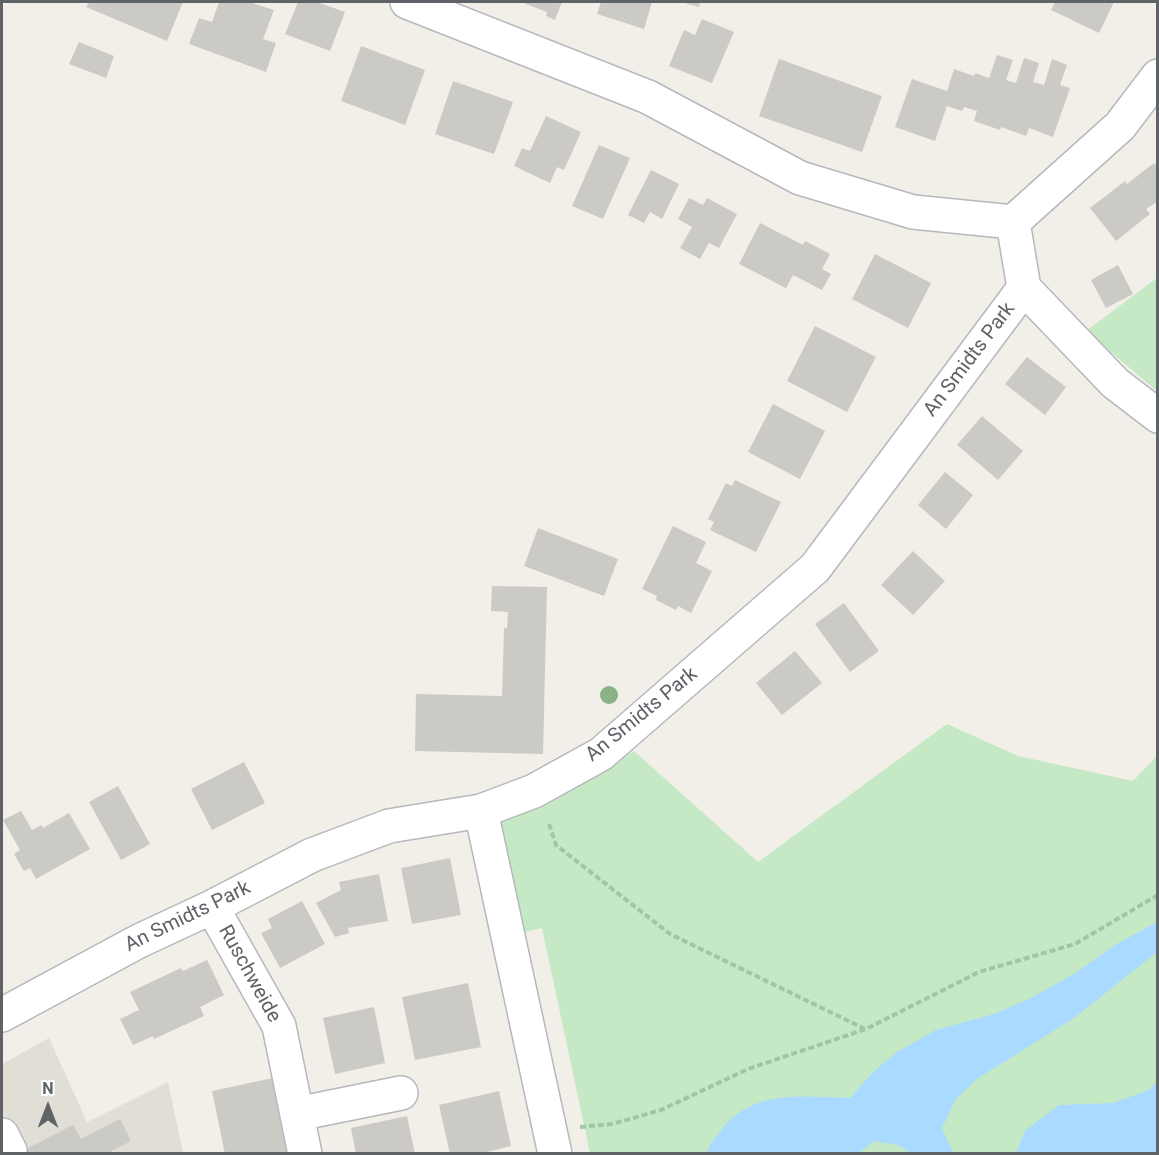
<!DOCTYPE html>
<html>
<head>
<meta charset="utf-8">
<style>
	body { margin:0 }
	#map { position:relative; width:1159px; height:1155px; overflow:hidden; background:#f1efe8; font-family:Roboto,sans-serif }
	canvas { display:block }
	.frame { position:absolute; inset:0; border:3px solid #5f6368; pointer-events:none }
	.north { position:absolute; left:18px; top:1077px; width:60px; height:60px; -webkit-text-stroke:4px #fff; paint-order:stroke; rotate:0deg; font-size:16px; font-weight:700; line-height:24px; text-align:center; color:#5f6368 }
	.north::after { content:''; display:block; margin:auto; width:21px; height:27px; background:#5f6368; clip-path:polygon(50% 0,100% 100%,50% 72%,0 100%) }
</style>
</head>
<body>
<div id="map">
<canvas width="1159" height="1155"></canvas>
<div class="frame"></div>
<div class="north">N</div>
</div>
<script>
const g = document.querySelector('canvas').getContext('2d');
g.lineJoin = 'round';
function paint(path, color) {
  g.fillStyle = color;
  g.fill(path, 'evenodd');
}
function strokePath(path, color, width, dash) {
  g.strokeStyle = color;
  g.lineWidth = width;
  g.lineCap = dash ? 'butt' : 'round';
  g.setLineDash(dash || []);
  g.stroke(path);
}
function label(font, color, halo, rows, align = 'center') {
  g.font = font + ' Roboto,sans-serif';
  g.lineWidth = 4.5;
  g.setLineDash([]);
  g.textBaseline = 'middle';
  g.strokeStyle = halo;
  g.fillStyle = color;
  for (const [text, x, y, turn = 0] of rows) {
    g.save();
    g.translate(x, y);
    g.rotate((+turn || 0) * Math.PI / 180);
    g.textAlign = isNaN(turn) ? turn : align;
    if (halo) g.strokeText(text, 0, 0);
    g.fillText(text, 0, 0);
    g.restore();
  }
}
const education = new Path2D(`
	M49 1038 87 1122 168 1082 183 1153H2V1064Z`);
const green = new Path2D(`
	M1157 278V391L1086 331Z
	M947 724 1018 756 1133 781 1157 756V1153H590L542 928 524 932 500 821 552 802 634 751 758 862Z`);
const water = new Path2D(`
	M1157 922V952L1074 1018 977 1079 955 1100 942 1128 953 1153H910L898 1145 874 1141 859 1153H706C741 1088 786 1096 850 1098L873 1072 897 1052 936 1030 994 1014 1029 999 1074 974 1115 945Z
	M1157 1082V1153H1016L1025 1131 1059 1105 1113 1103 1149 1090Z`);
const building = new Path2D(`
	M89 2H183L167 41 86 7Z
	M219 2H249L274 10 263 39 276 43 266 72 189 44 199 18 212 22Z
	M298 2H317L345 12 330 51 285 34Z
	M521 2H562L555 20 546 16 547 12Z
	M601 2H652L644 29 597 14Z
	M681 2H700L699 7Z
	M1055 2H1114L1099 33 1051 10Z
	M702 19 734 32 712 83 669 66 684 30 695 35Z
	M79 42 114 56 106 78 69 64Z
	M361 46 425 70 405 125 341 101Z
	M997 55 1013 60 1006 80 1016 83 1024 58 1039 63 1033 82 1044 85 1052 59 1067 65 1060 85 1070 88 1053 137 1029 128 1026 136 1001 127 1000 130 974 121 977 111 964 107 962 111 947 106 935 141 895 127 912 79 947 91 954 69 974 76 975 73 989 78Z
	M779 59 882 96 862 152 759 116Z
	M453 81 513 102 494 154 435 134Z
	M546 116 581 132 564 170 557 167 550 183 514 166 522 148 530 151Z
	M599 145 630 158 603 219 572 206Z
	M1154 163 1158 167V201L1146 209 1150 214 1116 241 1090 208 1125 181 1127 184Z
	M651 170 679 184 662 219 650 212 644 223 628 215Z
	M689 198 703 205 707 198 737 214 719 248 709 243 700 259 680 248 692 227 678 219Z
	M760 223 803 245 805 241 830 254 822 269 831 274 822 290 793 275 786 288 739 264Z
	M875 254 931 283 908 328 852 299Z
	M1118 265 1133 294 1106 308 1091 280Z
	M815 326 876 357 847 412 787 381Z
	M1027 357 1066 387 1045 415 1005 384Z
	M773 404 825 431 800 479 748 452Z
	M982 416 1023 451 998 480 957 445Z
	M945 472 973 495 946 529 918 505Z
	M735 480 781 502 756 552 710 530 714 522 708 519 726 483 732 486Z
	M673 526 706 542 696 563 712 571 691 613 678 606 676 610 656 600 657 596 642 589Z
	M538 528 618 559 604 596 524 566Z
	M913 551 945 581 913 615 881 585Z
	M492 586 547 587 543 754 415 751 416 694 502 696 504 628H507L508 612 491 611Z
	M844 603 879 651 850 672 815 624Z
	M795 651 822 683 782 715 756 683Z
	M244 762 265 803 212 830 191 789Z
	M118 786 150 844 121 860 89 802Z
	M21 811 32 830 41 825 43 828 69 813 90 849 36 879 30 868 24 871 14 854 20 850 3 820Z
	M450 858 461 915 412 924 401 868Z
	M379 874 388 921 348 928 349 933 335 937 316 903 341 890 339 882Z
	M302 901 325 944 280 968 261 933 272 928 268 919Z
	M207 960 224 995 200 1007 204 1016 154 1039 153 1036 133 1045 120 1019 139 1010 130 992 181 968 183 971Z
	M468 983 481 1047 415 1060 402 997Z
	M374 1007 385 1063 335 1074 323 1018Z
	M273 1078 289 1154H225L212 1091Z
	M499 1091 511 1146 479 1154H450L439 1105Z
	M407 1116 415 1154H356L351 1128Z
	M120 1119 131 1141 111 1151 113 1154H23L22 1151 73 1125 81 1139Z`);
const path = new Path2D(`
	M549 824 556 845 670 934 865 1029
	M580 1127 612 1124 661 1110 748 1069 866 1029 979 972 1075 944 1158 895`);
const minor = new Path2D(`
	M407 2 648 97 800 178 913 212 1013 222 1120 126 1158 76
	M1024 288 1115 383 1158 416
	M481 811 555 1154
	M212 907 279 1026 305 1154
	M2 1015 139 941 212 907 312 855 389 826 481 811 534 791 601 754 815 568 1024 288 1013 222
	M297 1114 401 1093
	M2 1135 10 1151`);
const trees = [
	[609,695]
];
const streetNames = [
	["An Smidts Park",970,360,-53],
	["An Smidts Park",642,715,-39],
	["An Smidts Park",188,917,-26],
	["Ruschweide",249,974,61]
];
paint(education, '#e1ded6');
paint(green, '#c5e8c5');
paint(water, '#aadaff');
paint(building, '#cccac5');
strokePath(minor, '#b5b8bc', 36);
strokePath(path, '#9cc7a9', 4, [6, 3]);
strokePath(minor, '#fff', 33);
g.fillStyle = '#89b387';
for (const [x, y] of trees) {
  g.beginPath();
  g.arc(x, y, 9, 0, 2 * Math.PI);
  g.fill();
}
label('20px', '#5f6368', '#fff', streetNames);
</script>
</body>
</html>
